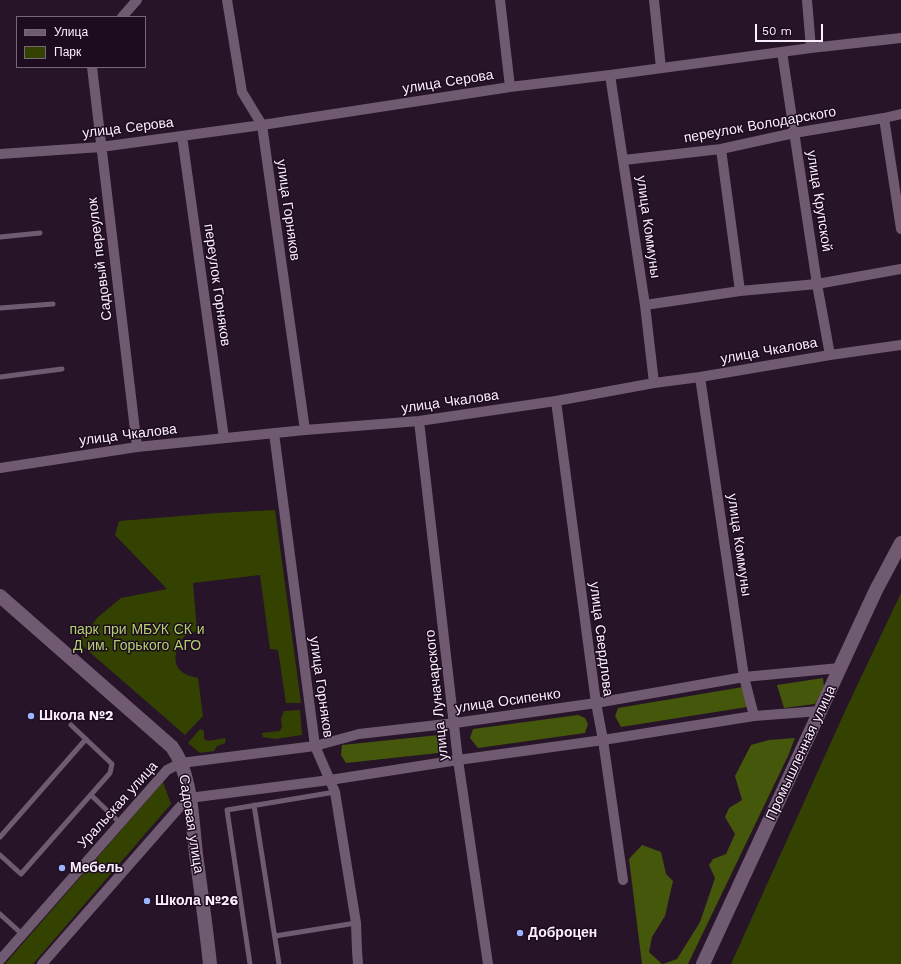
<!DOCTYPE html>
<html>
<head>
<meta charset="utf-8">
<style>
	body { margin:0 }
	#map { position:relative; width:901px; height:964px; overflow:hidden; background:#271428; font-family:"Work Sans",sans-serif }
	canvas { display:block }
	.legend { position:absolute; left:16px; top:16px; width:130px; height:52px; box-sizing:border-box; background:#1d0b1f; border:1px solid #766678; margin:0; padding:5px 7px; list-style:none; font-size:12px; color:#fceffd }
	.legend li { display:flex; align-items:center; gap:8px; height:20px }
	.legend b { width:20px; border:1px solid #766678 }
	.scale { position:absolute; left:755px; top:24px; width:68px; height:18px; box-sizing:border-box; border:2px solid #fceffd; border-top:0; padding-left:5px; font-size:12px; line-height:14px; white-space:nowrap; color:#fceffd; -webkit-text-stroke:3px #1d0b1f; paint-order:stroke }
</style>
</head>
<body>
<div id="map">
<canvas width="901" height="964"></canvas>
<ul class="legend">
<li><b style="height:5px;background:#705a72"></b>Улица</li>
<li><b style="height:11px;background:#334200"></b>Парк</li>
</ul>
<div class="scale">50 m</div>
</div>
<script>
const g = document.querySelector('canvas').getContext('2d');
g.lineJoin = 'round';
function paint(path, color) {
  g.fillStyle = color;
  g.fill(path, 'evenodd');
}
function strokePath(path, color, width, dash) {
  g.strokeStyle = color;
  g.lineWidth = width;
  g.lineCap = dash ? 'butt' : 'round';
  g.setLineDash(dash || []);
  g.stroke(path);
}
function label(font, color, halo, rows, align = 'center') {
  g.font = font + ' "Work Sans",sans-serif';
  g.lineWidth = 3;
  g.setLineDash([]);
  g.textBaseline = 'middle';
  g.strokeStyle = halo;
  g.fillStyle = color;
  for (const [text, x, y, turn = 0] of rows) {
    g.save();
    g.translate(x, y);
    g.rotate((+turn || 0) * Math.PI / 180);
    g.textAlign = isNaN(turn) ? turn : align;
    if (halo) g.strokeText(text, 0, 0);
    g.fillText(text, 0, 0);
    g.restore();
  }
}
const green = new Path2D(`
	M275 510 301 703H286L278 650 270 649 260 575 193 583 197 631C192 633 187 634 183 638 176 646 172 662 180 670 185 675 192 677 198 678L203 716 185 735 78 642 98 617 121 598 167 589 115 535 119 521 217 513Z
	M901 593V964H731L846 709Z
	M300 710 302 735 275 739 263 737 262 733 280 731 282 727 281 718 284 711Z
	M200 729 204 731V739L208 741 226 738 225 743 217 746 214 751 200 753 188 743Z
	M163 782 171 804 33 964H5Z`);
const forest = new Path2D(`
	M823 678 824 687 815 704 784 708 777 685Z
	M743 687 747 707 621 727 615 716 618 708Z
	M578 715 585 718 588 724 585 733 478 748 470 738 473 729Z
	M439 735 444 740V748L438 753 346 763 341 755 342 745Z
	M795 738 788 756 688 964H663L677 959 700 922 715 878 709 865 713 859 726 854 735 834 725 817 729 808 742 800 735 776 751 745 769 740Z
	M642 845 661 852 666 874 673 881 665 916 652 937 649 952 662 964H642L629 859Z`);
const lane = new Path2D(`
	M0 237 40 233
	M0 308 53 304
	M0 377 62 369
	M91 795 120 823
	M254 805 279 964
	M0 837 86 739
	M0 855 21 874 110 773 112 764 71 725
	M0 914 22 934
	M275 936 356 923
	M250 964 227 810 335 792`);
const street = new Path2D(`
	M227 0 242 92 262 125 305 430
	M500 0 510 87
	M654 0 661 68
	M807 0 811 48
	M122 17 137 0
	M782 52 817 284 830 355
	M92 67 137 447
	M610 75 645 305 654 383
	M884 118 901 229
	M182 136 224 438
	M721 149 740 291
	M0 154 101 147 262 125 510 87 610 75 811 48 901 38
	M624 160 721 149 794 133 884 118 901 114
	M645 305 740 291 817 284 901 269
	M700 377 744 677 754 716
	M556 401 596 703 603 740 623 880
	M419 421 458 760 488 964
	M274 433 315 746 335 792 356 923 357 951 358 964
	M0 468 137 447 305 430 419 421 556 401 654 383 700 377 830 355 901 345
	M0 960 167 770 181 763 315 746 359 734 455 723 596 703 744 677 840 668
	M42 964 178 809 189 798 330 780 458 760 603 740 754 716 820 711`);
const secondary = new Path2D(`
	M0 596 172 747C192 775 192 821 196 854 201 891 206 927 210 964
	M703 964 876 590 901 543`);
const markers = [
	[31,716,4,"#9cb4fd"],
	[62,868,4,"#9cb4fd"],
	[147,901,4,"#9cb4fd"],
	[520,933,4,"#9cb4fd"]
];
const streetNames = [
	["улица Серова",448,82,-9],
	["переулок Володарского",760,125,-10],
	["улица Серова",128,128,-7],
	["улица Крупской",819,201,81],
	["улица Горняков",288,210,82],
	["улица Коммуны",648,227,82],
	["Садовый переулок",100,259,-97],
	["переулок Горняков",217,285,82],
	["улица Чкалова",769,351,-10],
	["улица Чкалова",450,402,-8],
	["улица Чкалова",128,435,-7],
	["улица Коммуны",739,545,82],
	["улица Свердлова",601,639,83],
	["улица Горняков",321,687,82],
	["улица Луначарского",437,695,-96],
	["улица Осипенко",508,701,-8],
	["Промышленная улица",801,753,-65],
	["Уральская улица",118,805,-48],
	["Садовая улица",191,824,81]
];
const parkNames = [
	["парк при МБУК СК и",137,630],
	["Д им. Горького АГО",137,646]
];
const poiNames = [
	["Школа №2",39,716],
	["Мебель",70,868],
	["Школа №26",155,901],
	["Доброцен",528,933]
];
paint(green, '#334200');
paint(forest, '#45570b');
strokePath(lane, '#705a72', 5);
strokePath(street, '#705a72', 10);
strokePath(secondary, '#705a72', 14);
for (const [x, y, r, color] of markers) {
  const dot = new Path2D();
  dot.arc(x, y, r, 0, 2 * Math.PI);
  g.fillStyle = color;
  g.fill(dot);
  strokePath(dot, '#1d0b1f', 1.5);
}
label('14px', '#fceffd', '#1d0b1f', streetNames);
label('14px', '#b4d170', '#1d0b1f', parkNames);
label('bold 14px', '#fceffd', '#1d0b1f', poiNames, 'left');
</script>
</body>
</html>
